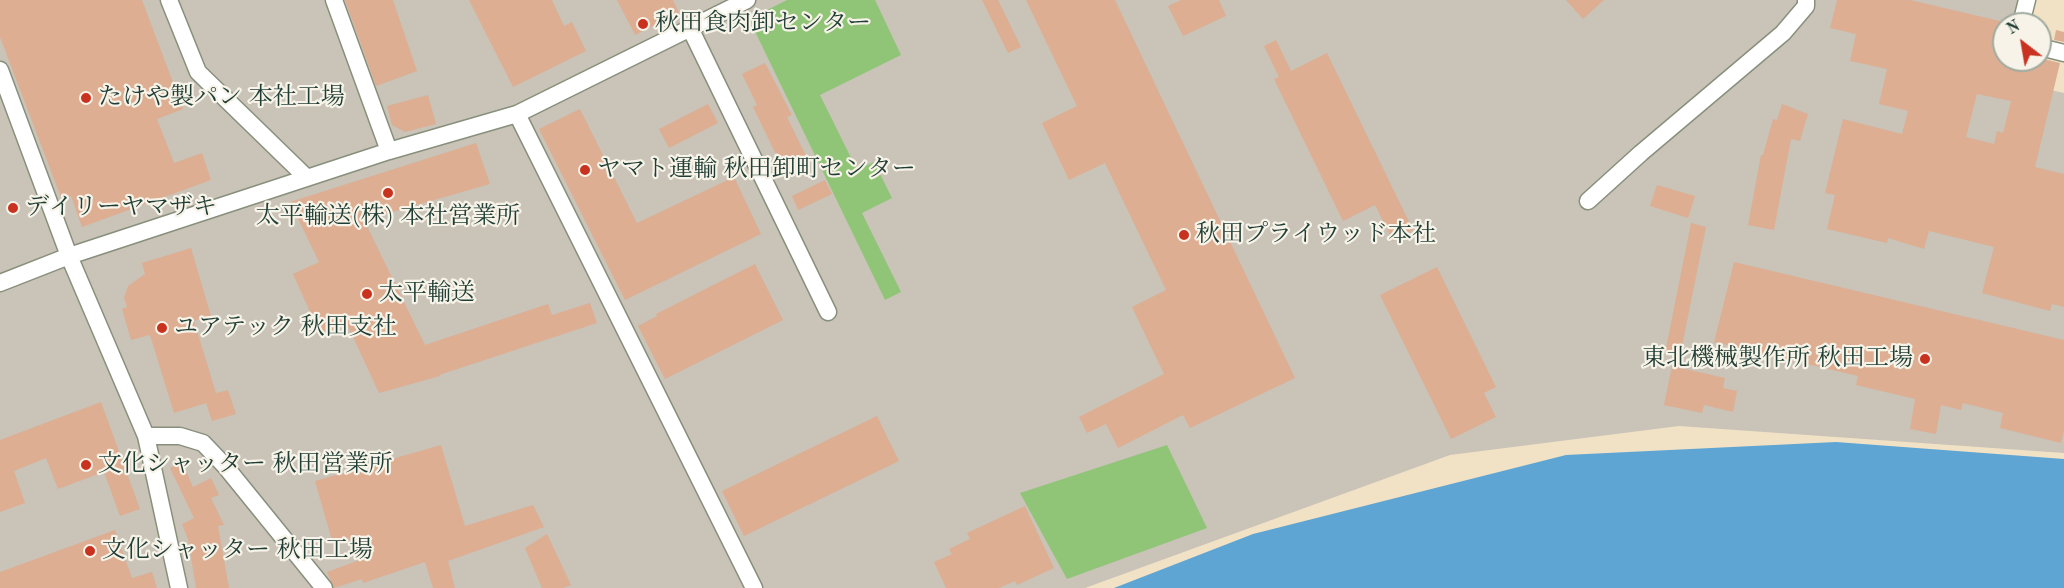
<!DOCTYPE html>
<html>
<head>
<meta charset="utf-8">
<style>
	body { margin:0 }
	#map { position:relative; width:2064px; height:588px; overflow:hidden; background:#f1e2c5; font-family:"Old Standard TT",serif }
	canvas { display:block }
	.north { position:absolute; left:1992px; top:12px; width:60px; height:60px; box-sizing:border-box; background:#f7f3e8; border:2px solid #a1aaa0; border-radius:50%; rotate:329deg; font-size:16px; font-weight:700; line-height:24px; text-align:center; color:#1f3d34 }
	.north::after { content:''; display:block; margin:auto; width:21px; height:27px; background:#c8321e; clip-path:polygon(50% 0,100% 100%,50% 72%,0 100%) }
</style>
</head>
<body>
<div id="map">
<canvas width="2064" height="588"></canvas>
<div class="north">N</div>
</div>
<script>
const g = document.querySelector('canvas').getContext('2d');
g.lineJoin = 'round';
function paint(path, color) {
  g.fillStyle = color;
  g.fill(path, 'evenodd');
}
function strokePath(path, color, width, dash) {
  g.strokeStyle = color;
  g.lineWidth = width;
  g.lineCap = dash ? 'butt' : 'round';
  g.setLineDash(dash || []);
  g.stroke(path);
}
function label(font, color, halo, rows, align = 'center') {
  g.font = font + ' "Old Standard TT","Noto Serif JP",serif';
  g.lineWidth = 4.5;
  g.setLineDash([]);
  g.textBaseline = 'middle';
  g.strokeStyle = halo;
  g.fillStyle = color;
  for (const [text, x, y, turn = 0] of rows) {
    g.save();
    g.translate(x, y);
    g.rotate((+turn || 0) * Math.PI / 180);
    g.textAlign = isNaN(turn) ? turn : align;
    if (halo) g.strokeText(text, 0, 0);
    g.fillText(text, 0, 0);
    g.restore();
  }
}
const industrial = new Path2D(`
	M0 0H2020L2014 24H2004V60L2001 79 2064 93V453L1679 426 1450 455 1085 588H0Z`);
const green = new Path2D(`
	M787 0H875L901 55 820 95 857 170 874 162 892 198 862 213 901 292 885 300 749 19Z
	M1167 445 1207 528 1067 579 1020 493Z`);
const water = new Path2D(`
	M1836 442 2064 459V588H1114L1253 534 1566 455Z`);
const building = new Path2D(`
	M0 0H142L183 109 157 119 174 163 202 153 211 180 82 227 71 196 62 200 0 37Z
	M345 0H393L417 71 376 86Z
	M469 0H552L564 26 572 22 586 51 513 87Z
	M617 0H673L679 13 635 35Z
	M982 0H998L1021 47 1008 53Z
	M1026 0H1115L1295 378 1190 428 1183 415 1118 448 1106 424 1087 433 1079 417 1164 374 1132 307 1166 290 1105 163 1069 180 1042 123 1077 106Z
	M1181 0H1219L1226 16 1183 36 1168 6Z
	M1566 0H1604L1583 19Z
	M1837 0H1910L2004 22V60H2040V58L2060 63 2035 167 2064 174V307L2052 304 2050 311 1982 293 1994 247 1929 231 1924 249 1888 238 1887 243 1827 229 1835 195 1825 193 1843 119 1902 134 1908 111 1879 104 1887 69 1850 61 1856 34 1830 28ZM1977 94 2011 101 2003 133 1997 131 1994 144 1966 137Z
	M2056 30 2064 32V42L2054 40Z
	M1276 40 1291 71 1327 53 1413 230 1393 241 1375 205 1343 221 1274 79 1279 77 1264 46Z
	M765 63 792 115 787 117 807 158 783 169 753 107 757 105 742 74Z
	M428 95 436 124 405 132 392 125 387 106Z
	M708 104 718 123 669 148 659 129Z
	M1782 104 1808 114 1800 141 1791 139 1774 230 1748 225 1761 155H1763L1773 119 1777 120Z
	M580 109 637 223 734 177 761 234 625 300 539 129Z
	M476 143 490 184 364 220 425 345 548 304 552 315 590 303 597 323 439 375 440 376 379 393 347 324 321 336 293 274 319 262 290 202Z
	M825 180 832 194 798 210 792 196Z
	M1657 185 1695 196 1688 218 1650 206Z
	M1691 223 1706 227 1680 356 1665 353Z
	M191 248 211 316 194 321 216 393 228 390 236 414 212 421 206 403 174 413 150 335 131 340 122 309 127 307 124 298 128 286 145 274 142 263Z
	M1734 262 2064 340V430L2061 443 2000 428 2003 413 1963 403 1961 410 1941 405 1936 434 1910 429 1915 399 1856 385 1858 376 1714 342Z
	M755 264 783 320 665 379 638 326 657 316 656 314Z
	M1437 267 1496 387 1484 393 1496 417 1451 439 1380 295Z
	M1672 366 1725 378 1723 388 1737 391 1733 412 1704 405 1702 413 1664 405Z
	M101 402 140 509 120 516 104 472 58 489 46 458 14 471 25 503 0 512V440Z
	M877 416 899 461 744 536 722 491Z
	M441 445 465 526 533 505 544 527 448 561 455 588H433L425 562 363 583 362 579 334 588 327 572 357 561 349 539 333 544 315 481Z
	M182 462 193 487 211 478 219 495 211 498 224 525 218 526 229 588H196L188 539 182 524 194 518 170 468Z
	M1025 506 1054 568 1017 585 1015 581 999 588H946L934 562 952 554 949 549 970 539 967 533Z
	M115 530 132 578 152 572 157 588H0V572Z
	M547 534 571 585 563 588H542L525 548Z`);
const minor = new Path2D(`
	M169 0 198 72 307 178
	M334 0 389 151
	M2021 24 2027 0
	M690 28 828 312
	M2040 47 2064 53
	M0 70 69 256 146 436 179 588
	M517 114 754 588
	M1588 201 1641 153 1783 33 1806 6V0
	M0 283 69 256 389 151 517 114 747 0
	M146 436H180L203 443 225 466 324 588`);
const markers = [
	[643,24,6,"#c8321e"],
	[86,98,6,"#c8321e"],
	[585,170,6,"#c8321e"],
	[388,193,6,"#c8321e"],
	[13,208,6,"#c8321e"],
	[1184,235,6,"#c8321e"],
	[367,294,6,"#c8321e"],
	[162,328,6,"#c8321e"],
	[1925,359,6,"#c8321e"],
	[86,465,6,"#c8321e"],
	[90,551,6,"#c8321e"]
];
const poiNames = [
	["秋田食肉卸センター",655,24],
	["たけや製パン 本社工場",98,98],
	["ヤマト運輸 秋田卸町センター",597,170],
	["デイリーヤマザキ",25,208],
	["太平輸送(株) 本社営業所",388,217,"center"],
	["秋田プライウッド本社",1196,235],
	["太平輸送",379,294],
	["ユアテック 秋田支社",174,328],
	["東北機械製作所 秋田工場",1913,359,"right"],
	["文化シャッター 秋田営業所",98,465],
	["文化シャッター 秋田工場",102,551]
];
paint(industrial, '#c9c3b8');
paint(green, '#90c577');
paint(water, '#5ea5d4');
paint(building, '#ddae92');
strokePath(minor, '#88907c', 19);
strokePath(minor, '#fff', 16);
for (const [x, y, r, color] of markers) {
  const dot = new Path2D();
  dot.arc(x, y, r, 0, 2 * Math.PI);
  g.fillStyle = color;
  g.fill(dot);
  strokePath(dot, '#f7f3e8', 2);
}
label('24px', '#1f3d34', '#f7f3e8', poiNames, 'left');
</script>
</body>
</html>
